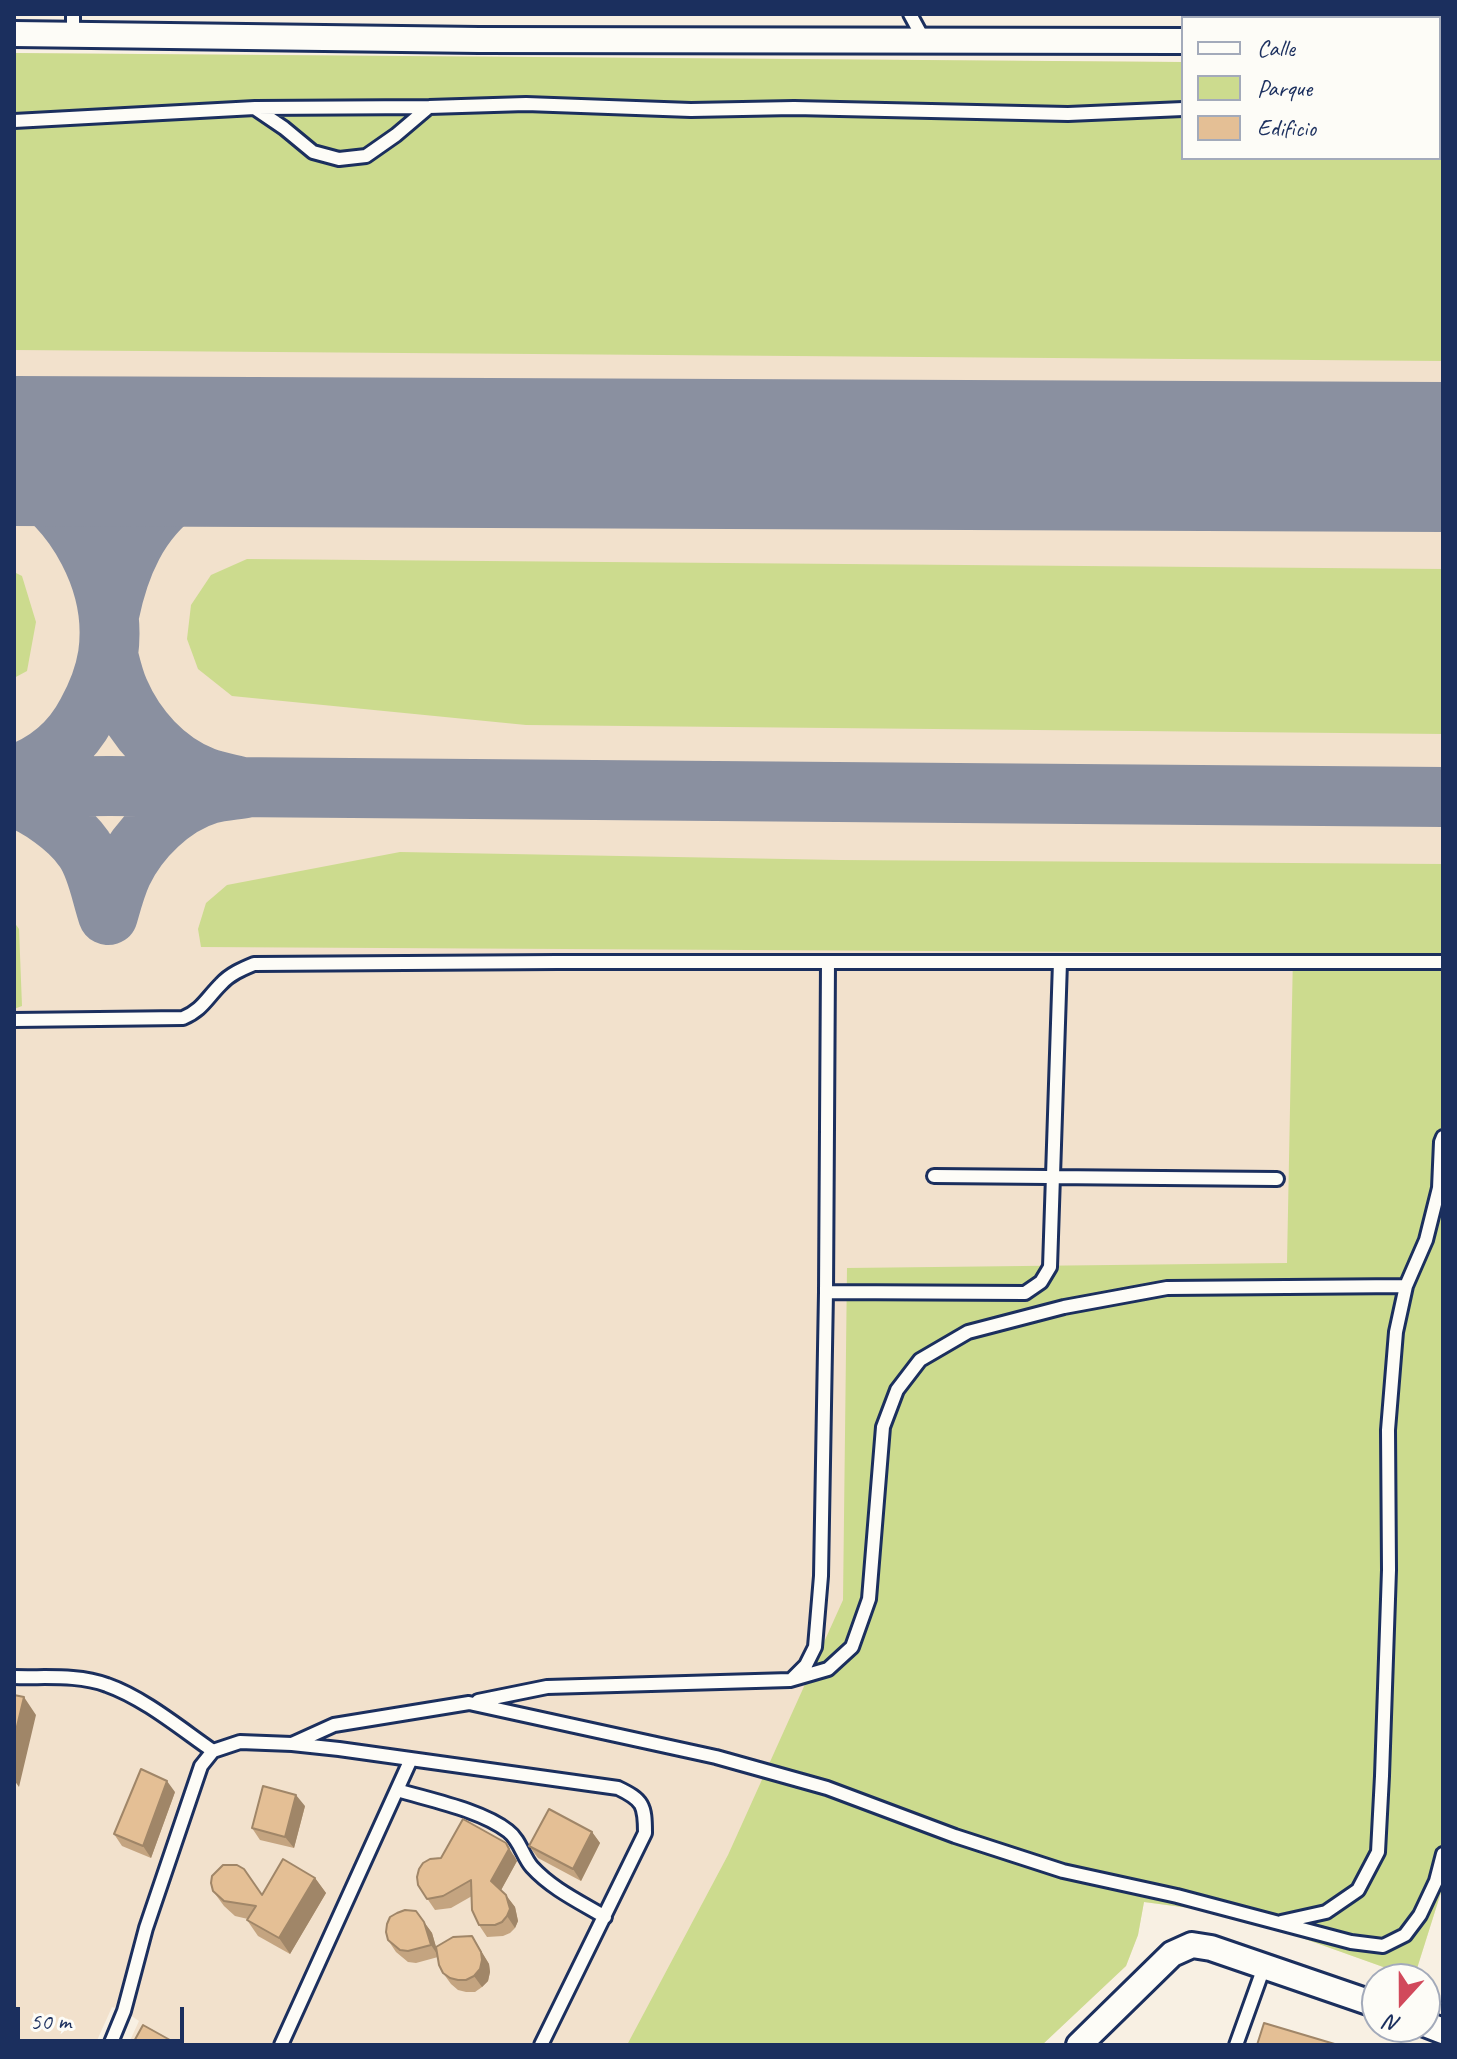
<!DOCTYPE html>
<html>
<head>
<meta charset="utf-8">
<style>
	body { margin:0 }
	#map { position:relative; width:1457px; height:2059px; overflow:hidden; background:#f8f0e3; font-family:Caveat,sans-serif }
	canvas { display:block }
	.frame { position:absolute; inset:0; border:16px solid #1b2f5e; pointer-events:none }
	.legend { position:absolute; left:1181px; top:16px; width:260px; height:144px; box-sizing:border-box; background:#fdfcf7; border:2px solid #a3aaba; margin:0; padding:10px 14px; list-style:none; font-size:24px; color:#1b2f5e }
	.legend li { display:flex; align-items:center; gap:16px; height:40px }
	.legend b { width:40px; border:2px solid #a3aaba }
	.north { position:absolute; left:1361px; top:1963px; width:80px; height:80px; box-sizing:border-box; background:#fdfcf7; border:2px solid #a3aaba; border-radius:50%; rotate:201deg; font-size:22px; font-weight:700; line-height:32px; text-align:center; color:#1b2f5e }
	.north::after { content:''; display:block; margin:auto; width:28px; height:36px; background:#d1495b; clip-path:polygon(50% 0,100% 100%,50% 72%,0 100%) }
	.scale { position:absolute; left:16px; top:2007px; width:168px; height:36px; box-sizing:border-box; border:4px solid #1b2f5e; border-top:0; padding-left:10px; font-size:24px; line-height:28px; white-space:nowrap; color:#1b2f5e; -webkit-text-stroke:6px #fdfcf7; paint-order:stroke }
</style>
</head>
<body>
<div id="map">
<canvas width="1457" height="2059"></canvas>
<div class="frame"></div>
<ul class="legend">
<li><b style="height:10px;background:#fdfcf7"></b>Calle</li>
<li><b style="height:22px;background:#ccdb8e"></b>Parque</li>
<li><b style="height:22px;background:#e4bf95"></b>Edificio</li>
</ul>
<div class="north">N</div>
<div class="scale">50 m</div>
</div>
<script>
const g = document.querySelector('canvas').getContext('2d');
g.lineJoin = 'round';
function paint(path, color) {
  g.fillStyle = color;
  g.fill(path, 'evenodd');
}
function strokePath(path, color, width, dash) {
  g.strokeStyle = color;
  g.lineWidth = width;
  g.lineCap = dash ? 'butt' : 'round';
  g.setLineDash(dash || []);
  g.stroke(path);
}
const built = new Path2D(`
	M14 53 1183 62V158H1439V64H1443V1886L1414 1978 1235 1914 1144 1902 1138 1935 1126 1966 1042 2045H128L139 2021 124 2011 112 2007 95 2045H14Z`);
const green = new Path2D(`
	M14 53 1183 62V158H1439V64H1443V361L14 350Z
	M247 559 1443 569V734L526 725 232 696 198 669 187 639 191 605 211 575Z
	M14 572 22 576 36 622 27 671 14 678Z
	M400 852 841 860 1443 864V1886L1414 1978 1235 1914 1144 1902 1138 1935 1126 1966 1042 2045H627L728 1855 843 1600 847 1268 1287 1263 1293 953 201 947 198 929 206 903 227 885Z
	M14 922 19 929 22 1006 14 1009Z`);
const taxiway = new Path2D(`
	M14 474C77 507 118 585 108 655 105 674 97 695 87 713 72 742 46 764 14 775
	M109 615C119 566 138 520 181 490 201 476 224 465 245 453
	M14 787 109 786 1443 797
	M14 797C38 806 69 827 84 849 97 867 101 894 108 915 112 901 116 886 122 873 138 839 172 805 209 794 221 791 234 790 246 788 232 784 217 782 204 777 165 762 135 728 119 691 114 680 111 667 108 655`);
const runway = new Path2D(`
	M14 451 1443 457`);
const lane = new Path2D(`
	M73 14V34
	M910 14 924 40
	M1439 96 1443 95
	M256 109 284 128 313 152 339 159 366 156 396 135 429 107
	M14 121 255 108 429 107 526 104 691 110 794 108 1068 114 1183 109
	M14 1020 183 1018C202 1010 206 999 221 984 230 974 242 969 254 964L557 962H1443
	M934 1176 1277 1179
	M826 1292 1025 1293 1041 1282 1050 1267 1060 962
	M14 1677C44 1678 78 1674 107 1685 144 1698 181 1729 213 1751
	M793 1678 806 1665 815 1647 821 1576 826 1292 828 962
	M478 1701 547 1687 790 1680 828 1669 852 1647 869 1599 883 1427 897 1390 920 1360 968 1332 1064 1307 1167 1288 1406 1286
	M292 1744 334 1725 469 1703 716 1757 827 1788 955 1836 1063 1871 1177 1896 1351 1942 1383 1946 1405 1935 1420 1915 1436 1881 1443 1854
	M397 1790C430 1800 481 1810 508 1831 520 1840 523 1857 532 1867 552 1889 580 1902 605 1917
	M1281 1922 1326 1912 1358 1890 1378 1852 1382 1776 1389 1570 1388 1430 1396 1332 1406 1286 1426 1240 1439 1188 1441 1142 1443 1137
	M110 2045 124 2011 146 1928 201 1766 213 1751 240 1742 292 1744 339 1749 618 1788C643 1800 645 1805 645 1833L541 2045
	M281 2045 411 1759
	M1236 2045 1264 1967`);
const street = new Path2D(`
	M14 34 479 40 1183 41
	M1439 41H1443
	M1425 2024 1443 2031
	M1079 2045 1172 1954 1192 1945 1211 1948 1377 2005`);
const wall = new Path2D(`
	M175 1792 151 1858 122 1846 114 1834Z
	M305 1806 294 1848 260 1840 252 1828Z
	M592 1832 600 1843 581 1881 538 1858 529 1846Z
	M514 1855 517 1861 501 1890 515 1907 518 1921 515 1928 510 1933 503 1936 487 1937 479 1925 472 1896 451 1908 435 1910 418 1885Z
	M315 1878 326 1893 290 1954 258 1936 247 1920 248 1919 235 1916 224 1906 213 1891 262 1895Z
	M424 1922 432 1933 436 1947 472 1936 489 1964 490 1972 488 1981 482 1987 475 1992H466L458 1990 451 1984 443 1973 438 1957 416 1963 408 1962 396 1952 388 1940Z`);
const shadedWall = new Path2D(`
	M24 1697 36 1715 19 1787 14 1780V1739Z
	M167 1781 175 1792 151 1858 143 1846Z
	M296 1795 305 1806 294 1848 285 1837Z
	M592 1832 600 1843 581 1881 573 1869Z
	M506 1843 517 1861 500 1892 491 1881Z
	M315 1878 326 1893 290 1954 279 1938Z
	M506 1895 515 1907 518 1921 515 1928 507 1916Z
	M424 1922 432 1933 439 1957 431 1945Z
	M472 1936 489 1964 490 1972 488 1981 482 1987 474 1976Z`);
const building = new Path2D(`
	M14 1695 24 1697 14 1739Z
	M141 1769 167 1781 143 1846 114 1834Z
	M263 1786 296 1795 285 1837 252 1828Z
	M549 1809 592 1832 573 1869 529 1846Z
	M463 1819 506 1843 509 1849 491 1881 506 1895 510 1909 507 1916 502 1922 495 1925H479L472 1910 471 1880 443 1896 427 1899 418 1885 417 1877 419 1869 423 1863 430 1859 441 1858Z
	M283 1859 315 1878 279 1938 247 1920 256 1906 224 1901 213 1891 211 1883 212 1876 223 1865H237L244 1869 262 1895Z
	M405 1910 416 1911 424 1922 431 1945 408 1951 400 1950 388 1940 386 1932 387 1924 390 1917 397 1913Z
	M472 1936 481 1952 482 1960 480 1969 474 1976 466 1980H458L450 1978 443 1973 439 1965 436 1947 453 1937Z
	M1264 2023 1338 2045H1257Z
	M143 2025 179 2045H132Z`);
paint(built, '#f2e1cc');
paint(green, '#ccdb8e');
strokePath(taxiway, '#8a90a0', 60);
strokePath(runway, '#8a90a0', 150);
strokePath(lane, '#1b2f5e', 18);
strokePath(street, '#1b2f5e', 30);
strokePath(lane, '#fdfcf7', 12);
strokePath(street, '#fdfcf7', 24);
paint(wall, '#c4a480');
paint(shadedWall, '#a08668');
paint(building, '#e4bf95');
strokePath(building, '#a08668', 2);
</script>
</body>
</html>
